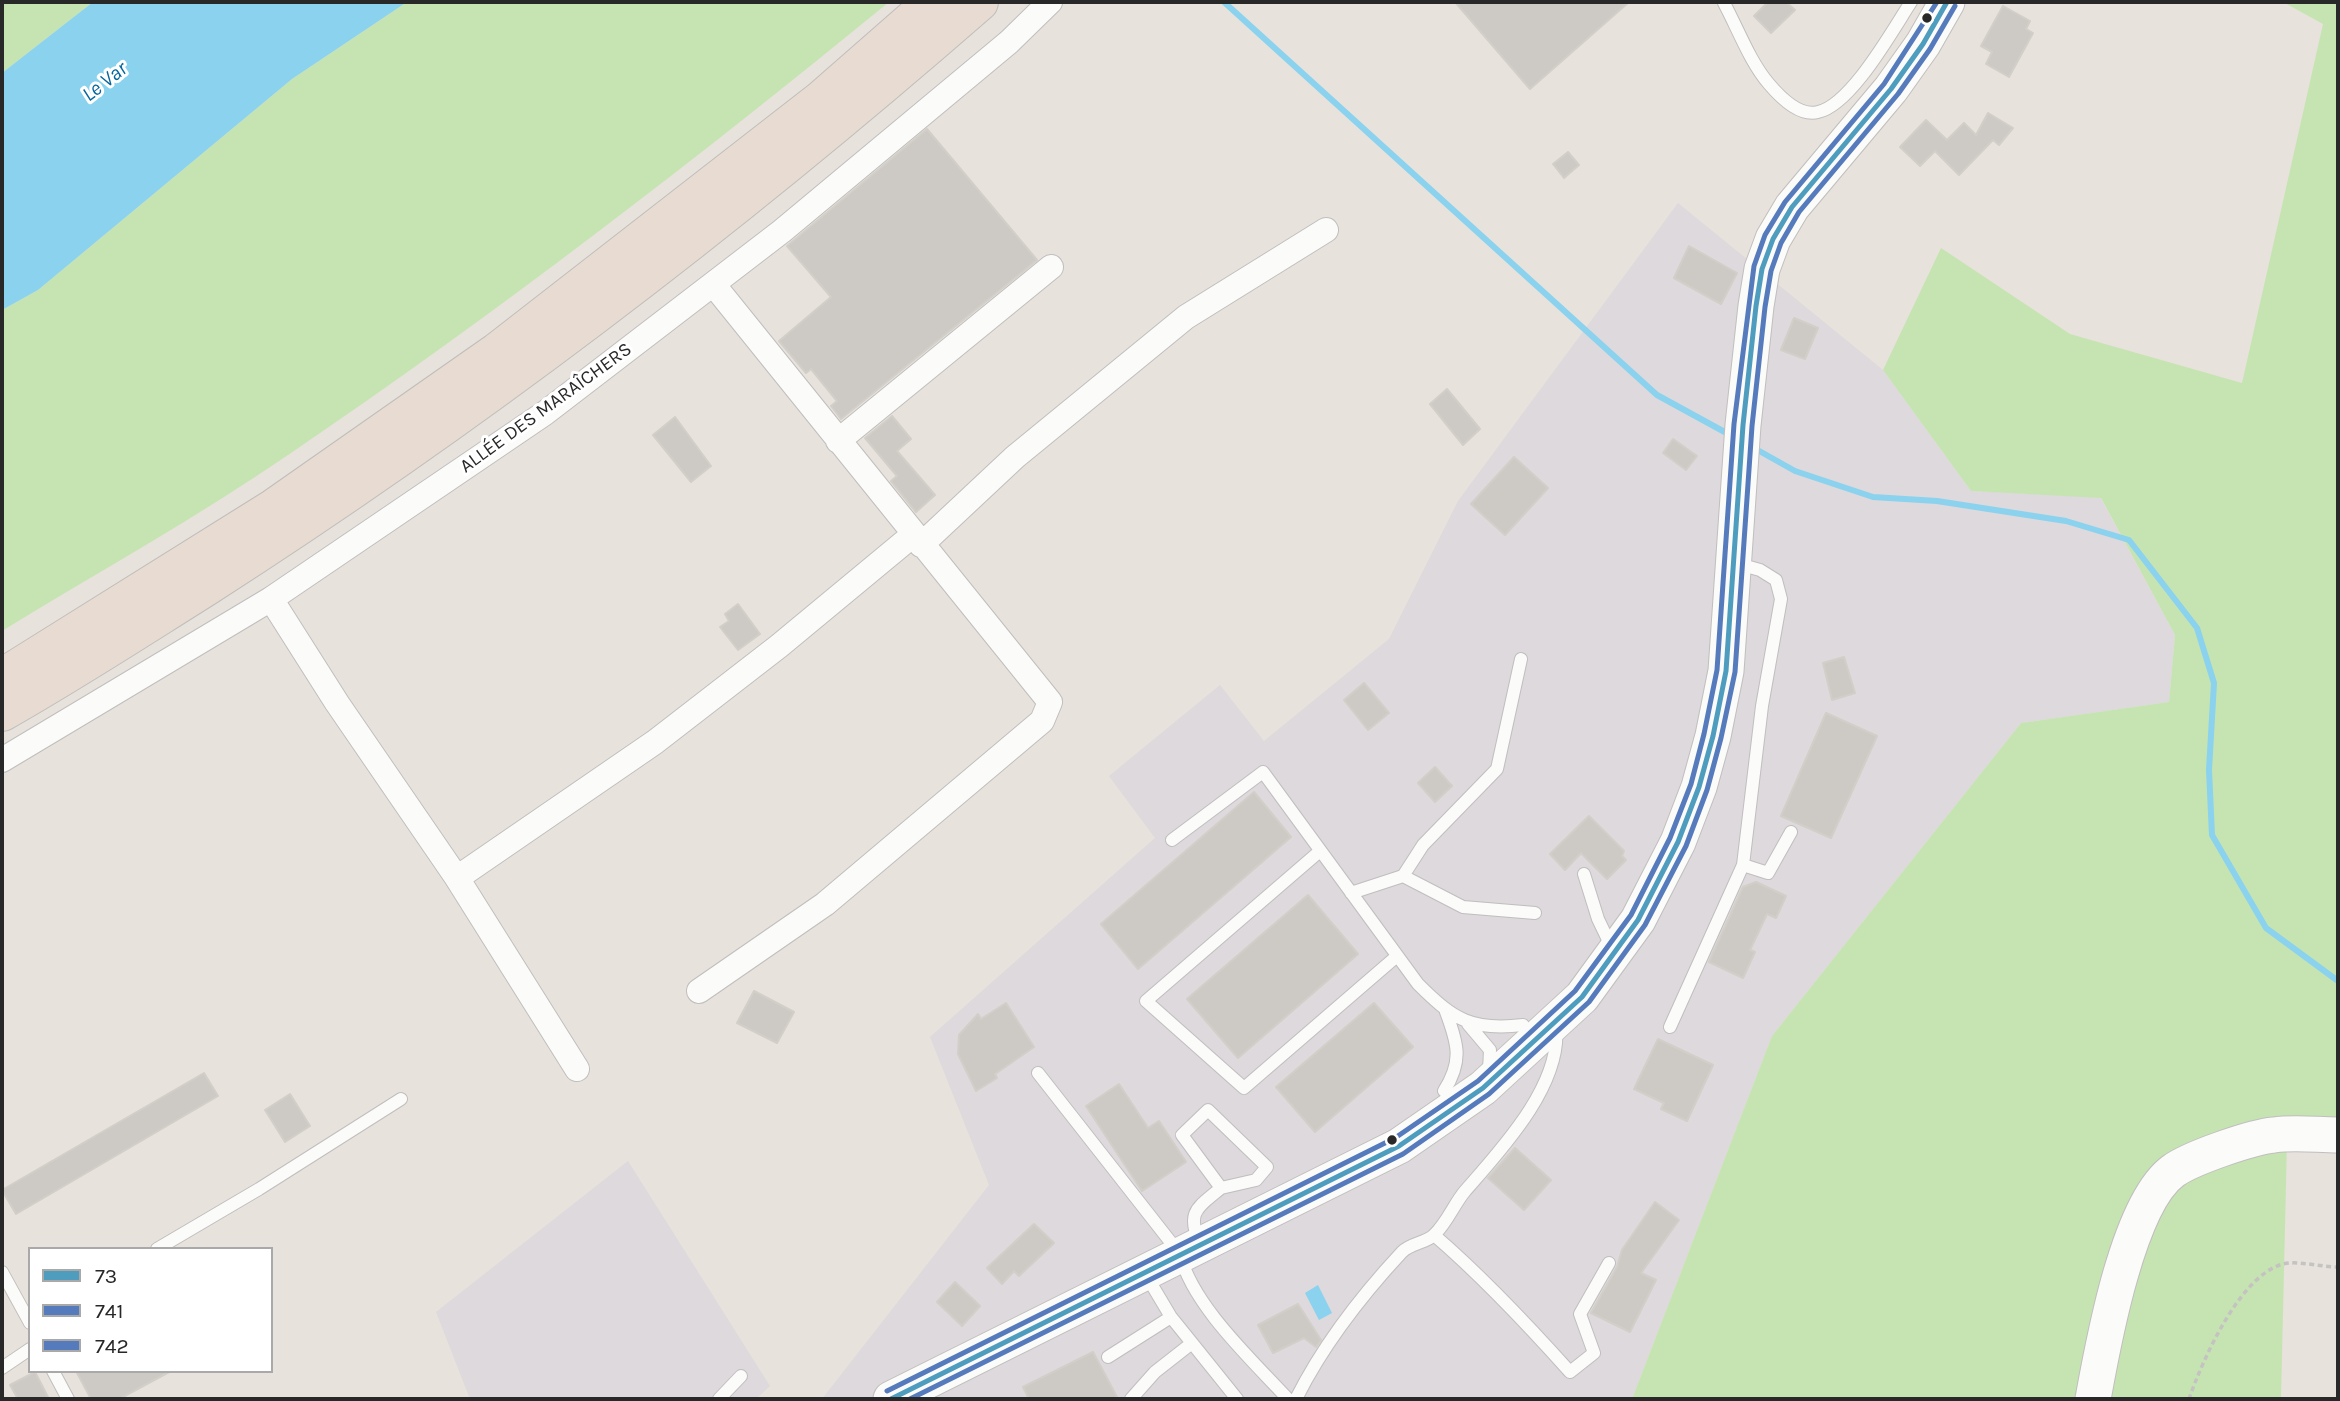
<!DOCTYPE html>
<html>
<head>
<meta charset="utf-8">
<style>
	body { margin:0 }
	#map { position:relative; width:2340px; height:1401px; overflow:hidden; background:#e7e2dc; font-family:Karla,sans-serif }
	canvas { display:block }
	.frame { position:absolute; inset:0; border:4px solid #282828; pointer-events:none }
	.legend { position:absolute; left:28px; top:1247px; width:245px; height:126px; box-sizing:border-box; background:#fff; border:2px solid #a9a9a9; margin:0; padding:9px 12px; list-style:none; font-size:21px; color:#282828 }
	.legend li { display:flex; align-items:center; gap:14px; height:35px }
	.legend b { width:35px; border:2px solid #a9a9a9 }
</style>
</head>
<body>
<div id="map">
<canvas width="2340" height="1401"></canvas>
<div class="frame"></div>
<ul class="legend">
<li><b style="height:9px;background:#4e9dbf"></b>73</li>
<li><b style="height:9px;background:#567bbd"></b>741</li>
<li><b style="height:9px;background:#567bbd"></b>742</li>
</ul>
</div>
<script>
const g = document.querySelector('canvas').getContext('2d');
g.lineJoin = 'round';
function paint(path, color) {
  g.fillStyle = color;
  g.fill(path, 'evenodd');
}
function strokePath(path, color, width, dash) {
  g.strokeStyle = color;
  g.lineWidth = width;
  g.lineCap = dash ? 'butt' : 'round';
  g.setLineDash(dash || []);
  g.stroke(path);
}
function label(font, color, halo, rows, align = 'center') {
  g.font = font + ' Karla,sans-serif';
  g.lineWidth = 6;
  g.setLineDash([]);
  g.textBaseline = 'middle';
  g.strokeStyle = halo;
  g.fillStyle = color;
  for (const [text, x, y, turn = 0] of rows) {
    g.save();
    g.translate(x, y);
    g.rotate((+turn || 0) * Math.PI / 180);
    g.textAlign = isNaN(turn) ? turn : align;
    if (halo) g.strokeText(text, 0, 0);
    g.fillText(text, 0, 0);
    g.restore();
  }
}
const industrial = new Path2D(`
	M1678 203 1883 370 1971 491 2100 497 2175 635 2169 702 2021 723 1772 1036 1632 1399H822L989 1185 930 1037 1155 838 1109 776 1220 685 1264 741 1389 639 1458 501Z
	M628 1161 770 1386 756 1399H470L436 1312Z`);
const green = new Path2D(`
	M2 2H93L2 73Z
	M407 2H889C696 160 497 313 291 453 198 517 98 572 2 631V310L38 290 292 79Z
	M2283 2H2338V1130L2287 1142 2281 1399H1632L1772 1036 2021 723 2169 702 2175 635 2101 498 1971 491 1883 370 1941 248 2070 334 2242 383 2323 24Z`);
const water = new Path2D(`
	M93 2H407L292 79 38 290 2 310V73Z
	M1318 1285 1332 1313 1319 1320 1305 1293Z`);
const stream = new Path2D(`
	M1224 2 1657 395 1732 436
	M1754 448 1795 471 1873 497 1937 501 2066 521 2129 540 2197 628 2214 683 2209 770 2212 835 2266 928 2338 981`);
const building = new Path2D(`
	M1455 2H1629L1530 89Z
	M1768 2H1786L1795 10 1771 33 1754 16Z
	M2003 6 2030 21 2026 29 2033 33 2009 77 1986 64 1992 52 1981 46Z
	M1988 113 2013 128 1999 145 1993 140 1959 175 1935 151 1920 166 1900 147 1926 120 1947 140 1964 123 1976 135Z
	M927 129 1037 260 841 419 831 406 837 401 811 369 806 373 779 341 831 297 787 246Z
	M1568 152 1579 165 1564 178 1553 164Z
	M1689 246 1737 273 1721 304 1674 278Z
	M1794 318 1818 328 1805 359 1781 350Z
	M1447 389 1480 429 1463 445 1430 404Z
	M892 416 911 439 897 451 935 495 916 512 891 481 897 476 865 438Z
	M675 417 711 466 691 482 653 435Z
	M1673 439 1697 456 1686 470 1663 453Z
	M1514 457 1548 488 1505 535 1471 504Z
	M738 604 760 634 738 650 720 627 729 621 725 614Z
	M1844 657 1855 693 1832 700 1823 663Z
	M1364 683 1389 713 1368 730 1344 700Z
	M1826 713 1877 736 1831 838 1781 816Z
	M1435 767 1452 786 1435 802 1418 783Z
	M1254 792 1291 837 1138 969 1101 924Z
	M1589 816 1624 851 1622 856 1626 860 1607 879 1581 853 1565 870 1550 854Z
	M1756 882 1786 896 1776 918 1767 914 1750 950 1755 952 1743 978 1709 962 1743 887Z
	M1308 895 1358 954 1238 1058 1187 999Z
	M754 991 794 1012 777 1043 737 1023Z
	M1006 1003 1034 1047 995 1074 997 1078 976 1091 958 1054 959 1035 978 1014 981 1019Z
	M1374 1003 1413 1047 1315 1132 1276 1087Z
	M1658 1039 1713 1065 1687 1121 1661 1109 1664 1103 1634 1089Z
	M204 1073 218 1096 16 1214 2 1190Z
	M1119 1084 1148 1128 1159 1121 1186 1162 1142 1191 1086 1106Z
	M290 1094 310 1126 285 1142 265 1110Z
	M1515 1148 1551 1180 1524 1210 1488 1178Z
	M1655 1202 1679 1220 1641 1273 1656 1280 1630 1332 1591 1313 1617 1267 1622 1250Z
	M1034 1224 1054 1243 1019 1276 1014 1271 1002 1284 987 1268Z
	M955 1282 980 1306 962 1326 937 1302Z
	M1298 1304 1321 1340 1316 1347 1304 1338 1273 1353 1258 1325Z
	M1093 1352 1118 1399H1029L1023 1387Z
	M76 1371H171L119 1399H91Z
	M35 1372 49 1399H18L10 1385Z`);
const path = new Path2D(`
	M2189 1399C2202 1361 2243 1267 2289 1263 2305 1262 2322 1267 2338 1267`);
const lane = new Path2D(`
	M1724 3C1738 29 1750 62 1769 84 1780 97 1799 117 1818 112 1851 105 1892 31 1911 2
	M1172 840 1263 772 1418 984C1454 1020 1472 1031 1523 1025
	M1320 851 1146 1001 1244 1088 1397 956
	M1743 865 1768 873 1791 832
	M1584 874 1598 919 1612 948
	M1403 876 1423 845 1497 769 1521 659
	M1351 893 1403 876 1463 907 1535 913
	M1468 1024 1490 1050 1489 1071
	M1670 1027 1743 865 1762 706 1781 599 1776 580 1760 570 1735 563
	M1038 1073 1180 1254C1192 1305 1253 1361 1288 1399
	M1444 1091C1463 1061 1458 1044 1446 1012
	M1434 1235C1483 1277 1527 1324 1570 1372L1594 1353 1580 1314 1609 1263
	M1200 1244C1186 1212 1197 1208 1221 1188L1182 1135 1208 1110 1267 1167 1256 1180 1221 1188
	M157 1249 259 1189 401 1099
	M2 1272 30 1323
	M1192 1343 1237 1399
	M1108 1357 1171 1317 1146 1275
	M2 1368 30 1349
	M53 1371 68 1399
	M719 1399 741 1376
	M1131 1399 1155 1372 1192 1343 1171 1317
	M1296 1399C1322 1347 1362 1295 1402 1252 1411 1243 1426 1243 1434 1235 1447 1223 1454 1204 1465 1191 1501 1150 1562 1085 1556 1027`);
const street = new Path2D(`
	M838 441 1051 267
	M921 545 1015 457 1186 317 1326 230
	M271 599 337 703 457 878 577 1069
	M2 760 271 599 545 413 782 231 1009 42 1050 2
	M457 878 655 742 779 646 913 535
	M699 991 825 904 1042 721 1050 702 713 284`);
const secondary = new Path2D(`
	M891 1399 1399 1146 1483 1088 1582 997 1638 920 1678 842 1699 787 1713 736 1726 671 1743 425 1756 306 1762 269 1773 239 1792 207 1891 89 1923 44 1947 2
	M2093 1399C2103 1344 2128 1204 2173 1171 2191 1158 2252 1137 2274 1135 2295 1132 2317 1135 2338 1135`);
const highway = new Path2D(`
	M2 678 274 508 497 352 821 100 933 2
	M2 712C71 673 137 630 204 588 477 413 735 215 979 2`);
const bus1 = new Path2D(`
	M891 1399 1399 1146 1483 1088 1582 997 1638 920 1678 842 1699 787 1713 736 1726 671 1743 425 1756 306 1762 269 1773 239 1792 207 1891 89 1923 44 1947 2`);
const bus2 = new Path2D(`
	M910 1399 1403 1154 1489 1094 1589 1002 1645 925 1686 846 1707 790 1721 738 1735 672 1752 426 1765 307 1771 271 1781 243 1799 212 1898 94 1930 49 1955 6`);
const bus3 = new Path2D(`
	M887 1391 1395 1138 1478 1081 1575 991 1631 915 1670 838 1691 784 1704 734 1717 670 1734 424 1754 266 1765 235 1785 202 1884 84 1937 2`);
const markers = [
	[1927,18,6,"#282828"],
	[1392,1140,6,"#282828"]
];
const streetNames = [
	["ALLÉE DES MARAÎCHERS",546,408,-36]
];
const waterNames = [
	["Le Var",105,82,-38]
];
paint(industrial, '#ddd9dc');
paint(green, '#c6e4b2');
paint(water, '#8ad2ee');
strokePath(stream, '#8ad2ee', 6);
paint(building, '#cdcac6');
strokePath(building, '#d2cec8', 2);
strokePath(lane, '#c0bebe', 14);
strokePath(street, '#c0bebe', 26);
strokePath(secondary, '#c0bebe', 37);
strokePath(highway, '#bfbdbb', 40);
strokePath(path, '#c4c3c2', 3.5, [5, 3.5]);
strokePath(lane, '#fbfbfa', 12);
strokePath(street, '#fbfbfa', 24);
strokePath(secondary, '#fbfbfa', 35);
strokePath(highway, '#e8dcd2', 38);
strokePath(bus1, '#4e9dbf', 5);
strokePath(bus2, '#567bbd', 5);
strokePath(bus3, '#567bbd', 5);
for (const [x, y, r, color] of markers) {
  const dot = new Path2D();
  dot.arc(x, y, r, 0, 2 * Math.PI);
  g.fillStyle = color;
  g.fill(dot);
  strokePath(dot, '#fff', 2.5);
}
label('19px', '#282828', '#fff', streetNames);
label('italic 21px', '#05669f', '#fff', waterNames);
</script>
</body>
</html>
